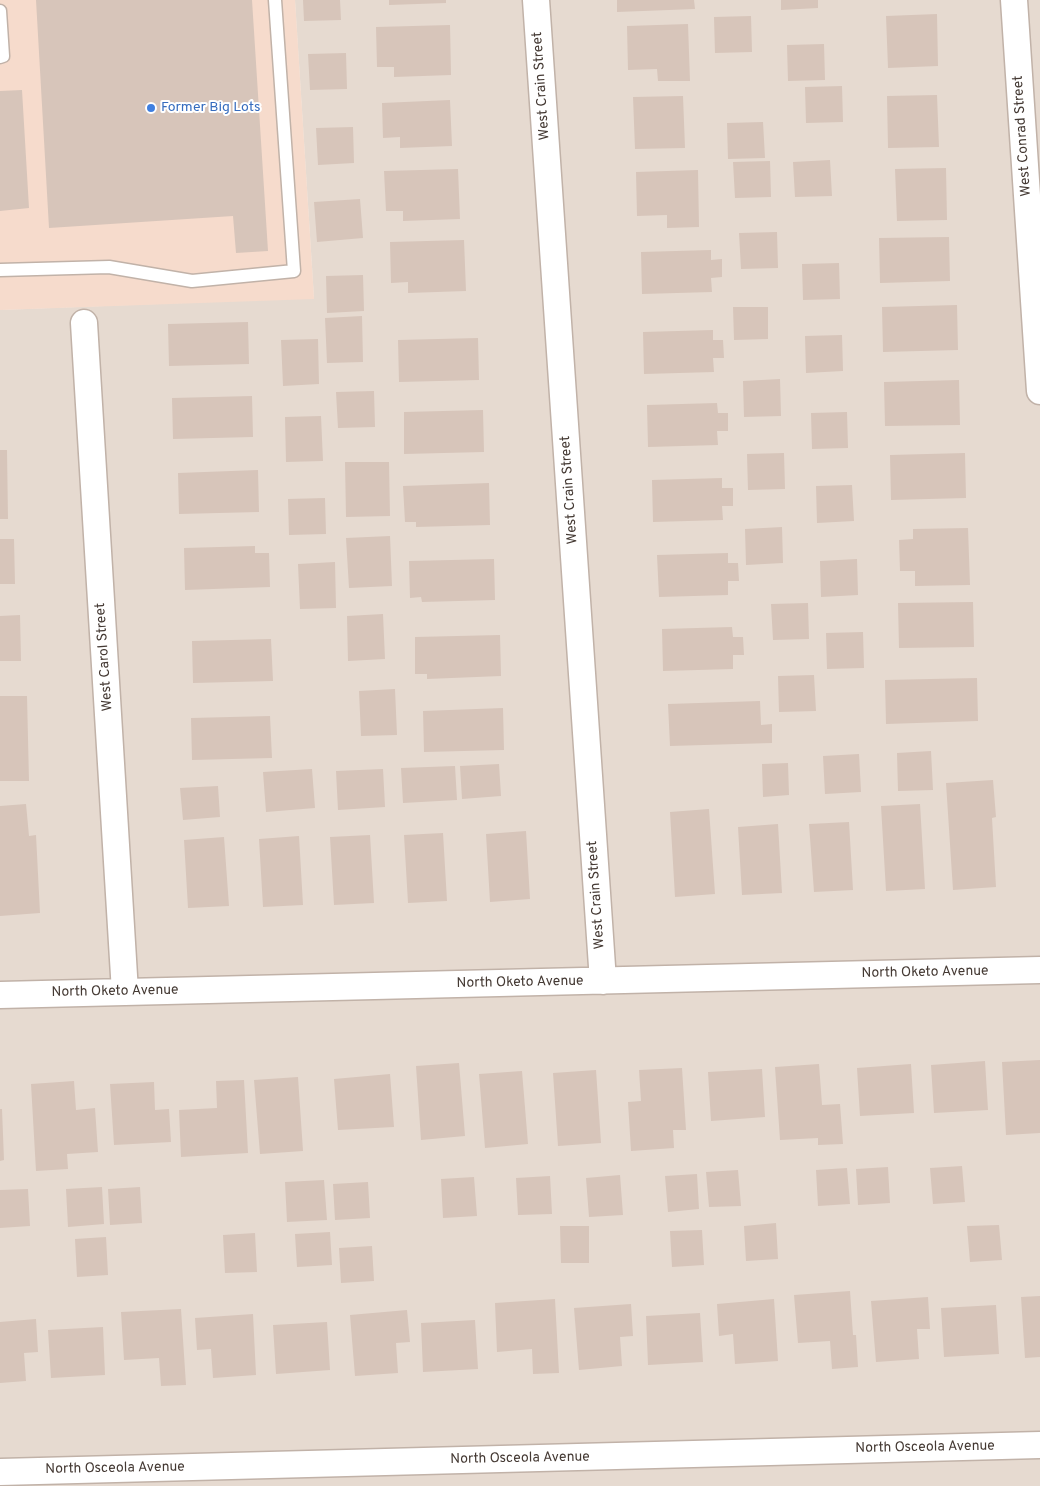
<!DOCTYPE html>
<html>
<head>
<meta charset="utf-8">
<style>
	body { margin:0 }
	canvas { display:block; background:#f2eae2 }
</style>
</head>
<body>
<canvas width="1040" height="1486"></canvas>
<script>
const g = document.querySelector('canvas').getContext('2d');
g.lineJoin = 'round';
function paint(path, color) {
  g.fillStyle = color;
  g.fill(path, 'evenodd');
}
function strokePath(path, color, width, dash) {
  g.strokeStyle = color;
  g.lineWidth = width;
  g.lineCap = dash ? 'butt' : 'round';
  g.setLineDash(dash || []);
  g.stroke(path);
}
function label(font, color, halo, rows, align = 'center') {
  g.font = font + ' Overpass,sans-serif';
  g.lineWidth = 4;
  g.setLineDash([]);
  g.textBaseline = 'middle';
  g.strokeStyle = halo;
  g.fillStyle = color;
  for (const [text, x, y, turn = 0] of rows) {
    g.save();
    g.translate(x, y);
    g.rotate((+turn || 0) * Math.PI / 180);
    g.textAlign = isNaN(turn) ? turn : align;
    if (halo) g.strokeText(text, 0, 0);
    g.fillText(text, 0, 0);
    g.restore();
  }
}
const residential = new Path2D(`
	M295 0H1040V1486H0V310L314 298Z`);
const commercial = new Path2D(`
	M0 0H295L314 299 0 310Z`);
const building = new Path2D(`
	M36 0H252L268 251 236 253 233 216 49 228Z
	M303 0H340L341 20 304 21Z
	M389 0H446V3L389 5Z
	M617 0H694L695 9 617 12Z
	M781 0H818V8L781 10Z
	M937 14 938 66 888 68 886 16Z
	M751 16 752 52 715 53 714 17Z
	M688 24 690 81H658L657 69 628 70 627 26Z
	M450 25 451 75 394 77V67H377L376 27Z
	M824 44 825 80 788 81 787 45Z
	M346 53 347 89 310 90 308 54Z
	M842 86 843 122 806 123 805 87Z
	M22 90 29 208 0 211V91Z
	M937 95 939 147 888 148 887 96Z
	M683 96 685 148 635 149 633 97Z
	M450 100 452 146 400 148V137L383 138 382 103Z
	M763 122 765 158 728 159 727 123Z
	M353 127 354 163 318 165 316 128Z
	M830 160 832 196 795 197 793 162Z
	M770 161 771 197 735 198 733 162Z
	M946 168 947 220 897 221 895 169Z
	M458 169 460 219 403 221V211H386L384 171Z
	M698 170 699 227 667 228V215L637 216 636 172Z
	M360 199 363 238 317 242 314 202Z
	M777 232 778 268 741 269 739 233Z
	M949 237 950 281 880 283 879 238Z
	M464 240 466 291 408 293V282L391 283 390 242Z
	M711 250V260L722 259V277L711 278 712 292 642 294 641 252Z
	M839 263 840 299 803 300 802 264Z
	M363 275 364 311 327 313 326 276Z
	M957 305 958 350 883 352 882 307Z
	M733 307H768V339L734 340Z
	M362 316 363 362 327 363 325 318Z
	M248 322 249 364 169 366 168 324Z
	M713 330V340H723L724 358H713L714 372 644 374 643 332Z
	M842 335 843 371 806 373 805 336Z
	M478 338 479 380 399 382 398 340Z
	M318 339 319 384 283 386 281 340Z
	M780 379 781 416 744 417 743 381Z
	M959 380 960 425 885 426 884 382Z
	M374 391 375 427 338 428 336 392Z
	M252 396 253 437 173 439 172 398Z
	M717 403 718 413H728V431H717L718 445 648 447 647 405Z
	M483 410 484 452 404 454V412Z
	M847 412 848 448 812 449 811 413Z
	M321 416 323 461 286 462 285 417Z
	M0 450H7L8 519H0Z
	M784 453 785 489 748 490 747 454Z
	M965 453 966 498 891 500 890 455Z
	M345 462H389L390 516 346 517Z
	M258 470 259 512 179 514 178 473Z
	M722 478V488H733V506H722L723 520 653 522 652 480Z
	M489 483 490 525 416 527V522H405L403 486Z
	M852 485 854 521 817 523 816 486Z
	M325 498 326 534 289 535 288 499Z
	M782 527 783 563 746 565 745 529Z
	M968 528 970 585 915 586V571H900L899 540 913 539V529Z
	M390 536 392 586 349 588 346 538Z
	M0 539H14L15 584H0Z
	M255 546V553H269L270 587 185 590 184 548Z
	M728 553V563H738L739 581H728V595L659 597 657 555Z
	M494 559 495 600 422 602 421 597 410 598 409 561Z
	M857 559 858 595 821 597 820 561Z
	M335 562 336 608 300 609 298 564Z
	M973 602 974 647 899 648 898 603Z
	M808 603 809 639 773 640 771 604Z
	M383 614 385 659 348 661 347 616Z
	M20 615 21 661H0V616Z
	M732 627 733 637H743L744 655H733V669L663 671 662 629Z
	M863 632 864 668 827 669 826 633Z
	M500 635 501 676 427 679V674H415V637Z
	M271 639 273 681 193 683 192 641Z
	M814 675 816 711 779 712 778 676Z
	M977 678 978 721 886 724 885 680Z
	M395 689 397 735 361 736 359 691Z
	M0 696H27L29 781H0Z
	M760 701 761 725 772 724V743L670 746 668 704Z
	M503 708 504 750 424 752 423 711Z
	M270 716 272 758 192 760 191 718Z
	M931 751 933 790 898 791 897 753Z
	M859 754 861 792 825 794 823 756Z
	M788 763 789 795 763 797 762 764Z
	M499 764 501 796 462 799 460 766Z
	M455 766 457 800 403 803 401 768Z
	M312 769 315 808 266 812 263 772Z
	M383 769 385 807 338 810 336 771Z
	M993 780 996 817 992 818 996 887 953 890 946 783Z
	M218 786 220 817 183 820 180 788Z
	M26 804 29 836 36 835 40 913 0 916V806Z
	M920 804 925 889 886 891 881 806Z
	M709 809 715 894 675 897 670 812Z
	M849 822 853 890 814 892 809 824Z
	M778 824 782 893 742 895 738 827Z
	M526 831 530 899 490 902 486 834Z
	M443 833 447 901 408 903 404 835Z
	M370 835 374 903 334 905 330 837Z
	M299 836 303 905 263 907 259 839Z
	M224 837 229 906 188 908 184 840Z
	M1040 1060V1133L1006 1135 1002 1062Z
	M985 1061 988 1110 934 1113 931 1065Z
	M459 1063 465 1136 421 1140 416 1066Z
	M819 1064 822 1105 840 1104 843 1144 818 1145V1138L780 1140 775 1067Z
	M911 1064 914 1113 860 1116 857 1068Z
	M682 1068 686 1130H673L674 1148 631 1151 628 1102 641 1101 639 1070Z
	M762 1069 765 1117 711 1121 708 1072Z
	M596 1070 601 1143 558 1146 553 1073Z
	M522 1071 528 1144 485 1148 479 1074Z
	M390 1074 394 1127 338 1130 334 1079Z
	M298 1077 303 1151 260 1154 254 1080Z
	M244 1080 248 1153 181 1157 179 1110 217 1108 216 1081Z
	M74 1081 76 1110 95 1108 98 1152 67 1154 68 1169 36 1171 31 1084Z
	M154 1082 155 1110 169 1109 171 1142 114 1145 110 1084Z
	M0 1109H2L4 1160 0 1161Z
	M962 1166 965 1202 933 1204 930 1168Z
	M888 1167 890 1203 858 1205 856 1169Z
	M847 1168 850 1204 818 1206 816 1170Z
	M738 1170 741 1206 709 1207 706 1172Z
	M697 1174 699 1209 668 1212 665 1176Z
	M620 1175 623 1215 589 1217 586 1178Z
	M550 1176 552 1214 518 1215 516 1178Z
	M474 1177 477 1216 443 1218 441 1179Z
	M324 1180 327 1220 287 1222 285 1182Z
	M368 1182 370 1218 335 1220 333 1184Z
	M102 1187 104 1224 68 1227 66 1189Z
	M140 1187 142 1223 110 1225 108 1189Z
	M28 1189 30 1226 0 1228V1190Z
	M776 1223 778 1259 746 1261 744 1226Z
	M999 1225 1002 1260 970 1262 967 1226Z
	M560 1226H589V1263H561Z
	M702 1230 704 1265 672 1267 670 1231Z
	M330 1232 332 1265 297 1267 295 1234Z
	M255 1233 257 1272 225 1273 223 1235Z
	M106 1237 108 1275 77 1277 75 1239Z
	M372 1246 374 1281 341 1283 339 1248Z
	M850 1291 853 1335H856L858 1367 832 1369 830 1341 798 1343 794 1295Z
	M1040 1296V1357L1025 1358 1021 1297Z
	M928 1297 930 1329H917L919 1359 876 1362 871 1301Z
	M555 1299 559 1373 533 1374 532 1349 497 1352 495 1303Z
	M774 1299 778 1361 735 1364 733 1334 719 1336 717 1304Z
	M631 1304 633 1336 620 1337 622 1366 579 1370 574 1308Z
	M996 1305 999 1354 944 1357 941 1308Z
	M181 1309 186 1385 161 1386 159 1358 124 1360 121 1312Z
	M407 1310 410 1342 396 1343 398 1373 355 1376 350 1315Z
	M700 1313 703 1362 648 1365 646 1316Z
	M253 1314 256 1375 213 1378 211 1349 197 1350 195 1318Z
	M36 1319 38 1352 24 1353 26 1381 0 1383V1322Z
	M475 1320 478 1369 423 1372 421 1323Z
	M327 1322 330 1370 276 1374 273 1325Z
	M103 1327 105 1375 51 1378 48 1330Z`);
const lane = new Path2D(`
	M0 11 3 56 0 57
	M0 270 109 267 192 281 294 271 275 0`);
const street = new Path2D(`
	M536 0 603 981
	M1014 0 1040 391
	M84 323 125 992
	M0 995 1040 970
	M0 1472 1040 1445`);
const markers = [
	[151,108,5,"#3f7fe0"]
];
const streetNames = [
	["West Crain Street",542,86,-94],
	["West Conrad Street",1023,136,-94],
	["West Crain Street",570,490,-94],
	["West Carol Street",105,657,-94],
	["West Crain Street",597,895,-94],
	["North Oketo Avenue",925,973,-1],
	["North Oketo Avenue",520,983,-1],
	["North Oketo Avenue",115,992,-1],
	["North Osceola Avenue",925,1448,-1],
	["North Osceola Avenue",520,1459,-1],
	["North Osceola Avenue",115,1469,-1]
];
const shopNames = [
	["Former Big Lots",161,108]
];
paint(residential, '#e6dad0');
paint(commercial, '#f6dbcc');
paint(building, '#d7c5ba');
strokePath(lane, '#c1b2a8', 15);
strokePath(street, '#c1b2a8', 29);
strokePath(lane, '#fff', 12);
strokePath(street, '#fff', 26);
for (const [x, y, r, color] of markers) {
  const dot = new Path2D();
  dot.arc(x, y, r, 0, 2 * Math.PI);
  g.fillStyle = color;
  g.fill(dot);
  strokePath(dot, '#fff', 2);
}
label('14px', '#443933', '#fff', streetNames);
label('14px', '#366cbe', '#fff', shopNames, 'left');
</script>
</body>
</html>
